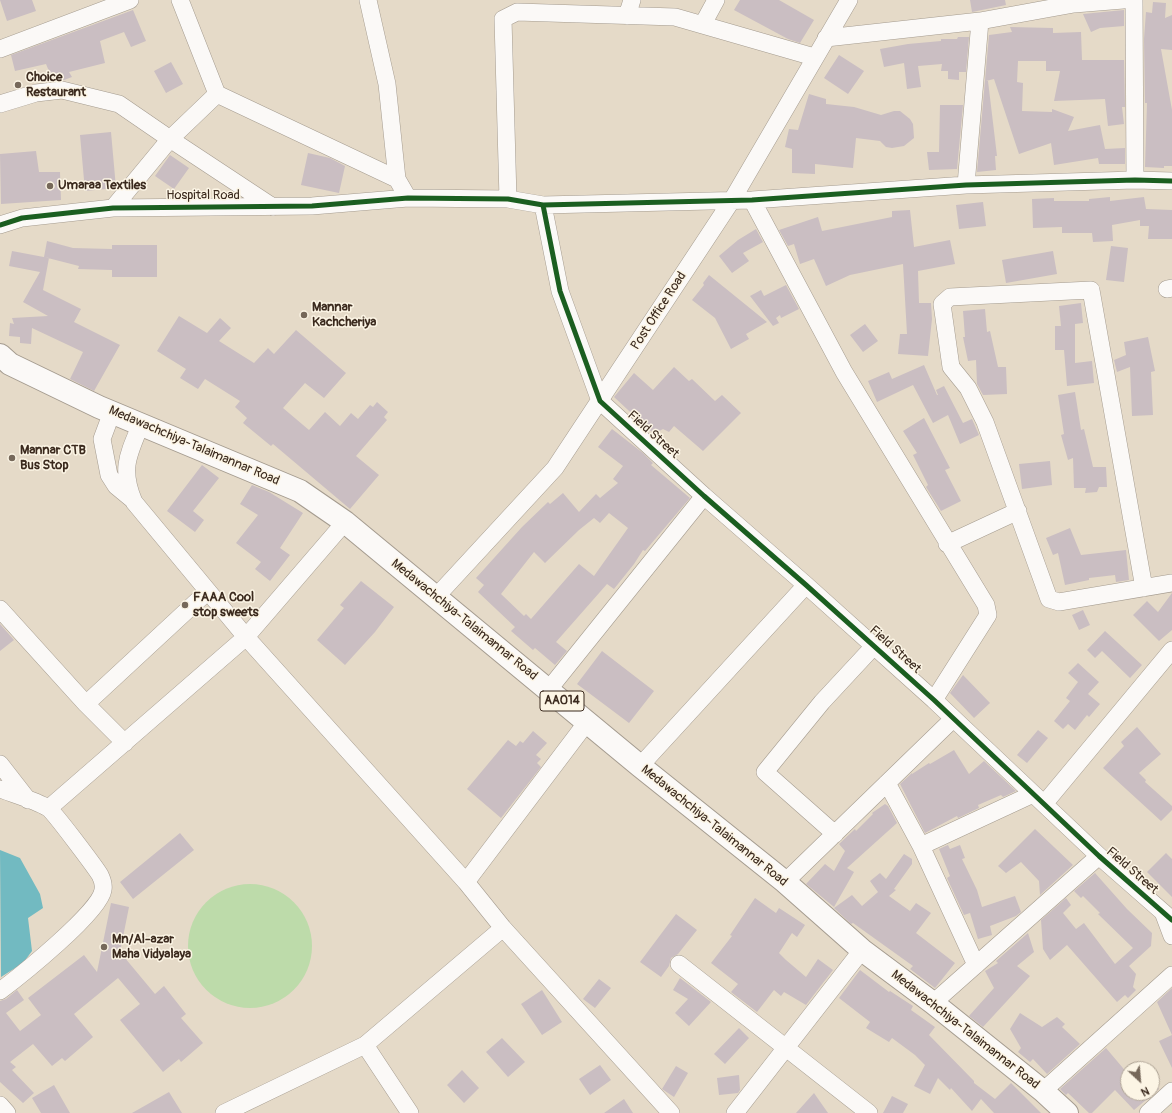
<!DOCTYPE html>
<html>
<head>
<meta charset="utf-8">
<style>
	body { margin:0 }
	#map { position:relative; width:1172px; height:1113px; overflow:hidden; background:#e5dac8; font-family:Pangolin,sans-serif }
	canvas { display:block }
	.north { position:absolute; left:1120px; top:1061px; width:40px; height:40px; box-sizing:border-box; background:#fcf5e5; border:1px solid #afa495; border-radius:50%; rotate:154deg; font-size:11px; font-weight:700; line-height:16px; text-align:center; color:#3b2a1e }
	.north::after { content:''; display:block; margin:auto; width:14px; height:18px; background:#76685a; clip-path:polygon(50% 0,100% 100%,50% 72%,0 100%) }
</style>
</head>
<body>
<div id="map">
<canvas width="1172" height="1113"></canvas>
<div class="north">N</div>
</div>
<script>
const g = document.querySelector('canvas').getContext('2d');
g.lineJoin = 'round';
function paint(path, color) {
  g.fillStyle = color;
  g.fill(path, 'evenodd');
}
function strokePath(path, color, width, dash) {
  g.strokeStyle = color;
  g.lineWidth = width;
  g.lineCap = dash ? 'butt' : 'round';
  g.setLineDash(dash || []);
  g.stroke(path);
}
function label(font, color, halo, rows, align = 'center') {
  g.font = font + ' Pangolin,sans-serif';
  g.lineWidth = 3;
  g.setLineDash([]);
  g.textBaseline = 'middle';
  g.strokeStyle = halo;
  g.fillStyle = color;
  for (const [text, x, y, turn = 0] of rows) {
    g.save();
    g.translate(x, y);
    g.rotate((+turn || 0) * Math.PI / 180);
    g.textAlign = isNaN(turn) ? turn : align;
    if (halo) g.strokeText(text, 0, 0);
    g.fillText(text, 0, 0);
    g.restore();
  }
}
const green = new Path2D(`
	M188 946a62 62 0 1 1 124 0a62 62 0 1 1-124 0Z`);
const water = new Path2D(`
	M0 850 20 858 40 894 43 908 28 918 32 951 23 963 1 977Z`);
const building = new Path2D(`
	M0 0H32L36 11 7 21Z
	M740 0H779L814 20 800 43 788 39 734 10Z
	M970 0H1005L1006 5 972 12Z
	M1153 2 1166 3 1165 18 1172 15V50L1161 49 1172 110V166H1164V168L1145 167 1147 103H1145L1144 39 1146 12 1152 13Z
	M133 10 146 41 131 47 124 32 100 41 105 63 69 72 72 77 64 80 53 81 46 64 15 71 11 55Z
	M1124 10V26L1100 28 1091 32 1083 14Z
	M1010 27 1053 28V33L1081 32 1082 60H1124L1125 107H1122L1124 124 1108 126 1105 99 1054 101 1060 71H1046V61H1018L1017 82 1023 83 1022 111 1052 112V109L1074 117 1068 131 1100 125 1105 149 1125 148V164H1099L1098 158 1054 165 1051 143 1019 154 994 79 986 81H988L997 156H995L996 170 977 172 989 35 1012 32Z
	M958 37H969L966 72H959V80L948 79V71H941L942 64 918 66 921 87 907 89 904 63 884 67 880 49 908 44 941 41V39H957Z
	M839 55 864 71 848 94 824 78Z
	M171 62 183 84 166 93 154 71Z
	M809 94 826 99V104L854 107 881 115 894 111H900L910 119 913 124 914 138 904 146 892 148 886 147 880 141 856 138 853 168 815 164V174L792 173V149L785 147 789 129 798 130Z
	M940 105H963L957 169 929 170 927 152H939Z
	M111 132 116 188 85 191 80 135Z
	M36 151 39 172H60L61 200 1 204 0 154Z
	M308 153 330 158 345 166 339 193 301 185Z
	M170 155 189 168 174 189 155 176Z
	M1110 197V201L1144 197 1146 209 1172 210V239H1148L1149 226H1140V220L1112 225 1113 241 1093 242 1092 233H1062V227L1033 228 1032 199 1054 198V201H1089V199Z
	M983 202 986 226 959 229 956 205Z
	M910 210 914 247 950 240 955 264 918 271 919 303H931L932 319 928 356 898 354 900 334H907L903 264 850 275 826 286 814 259 800 264 794 244 788 246 779 230 818 217 822 231 892 217V211Z
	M756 229 763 242 743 253 749 261 732 273 719 256 738 240Z
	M47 241 73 248 112 249V245H157V277H112V270L78 269 79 266 44 257Z
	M1111 246 1128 248 1124 282 1106 280Z
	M12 251 49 258 43 290 81 309 74 322 120 345 94 391 70 379 83 352 32 328 31 344 20 343V337L9 336 10 323 14 324 12 318 48 316 23 302 40 272 9 266Z
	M1053 251 1057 274 1006 283 1002 260Z
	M709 275 767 322 746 334 749 339 731 349 715 318 692 300 704 285 703 283Z
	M786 285 799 309 781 318 780 315 776 318 779 323 773 326 750 296 761 290 764 296Z
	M1081 303 1083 323 1075 324V363L1092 361 1094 383 1067 386 1064 350H1055V326H1061L1059 306Z
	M985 309 987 332 990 331 998 367H1006L1007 394 983 395 977 384 976 360 968 361 963 337H965L963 311Z
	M179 316 207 333 220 318 231 328 219 341 254 363 268 348 274 354 296 330 346 373 324 398 305 383 283 408 309 430 325 412 340 426 351 413 358 419 370 405 373 407 377 402 388 412 384 417 387 420 356 456 379 475 350 509 273 444 271 446 243 423 247 418 235 407 240 401 205 379 198 389 180 378 186 369 157 351Z
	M865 324 878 341 863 352 850 335Z
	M1148 337 1155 371 1151 372 1153 415 1132 416 1130 367 1117 372 1114 360 1126 355 1124 342Z
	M924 365 937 395H938L936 390 944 386 963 423 972 419 979 435 960 444 948 415 933 423 913 385 877 402 868 381 889 372 892 379Z
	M674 367 689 381 692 379 715 401 722 395 741 413 703 451 674 426 669 432 663 429 654 434 614 397 634 373 653 390Z
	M1075 392 1081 430 1084 429 1093 467H1106L1107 487H1099L1097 492 1085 493 1086 488H1074L1073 458 1068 460 1061 435 1064 434 1058 395Z
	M924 418 950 468 945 470 961 501 941 511 926 487 928 485 913 455 917 453 903 431Z
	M612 429 643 453 653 463 651 465 690 498 645 551 643 550 634 564 614 589 607 584 556 642 567 651 555 665 535 648 533 650 511 631 515 627 478 592 484 585 476 578 522 527 548 502 550 504 563 493 579 512 596 494 600 498 618 483 613 479 623 466 598 447ZM609 513 628 528 594 576 579 564 531 619 526 614 524 616 501 594 534 552 545 563 579 530 594 518 600 523Z
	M1050 461 1052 485 1022 489 1019 464Z
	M202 465 219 478 193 511 204 520 195 532 167 511Z
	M252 485 269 492 303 513 280 548 290 555 270 581 255 569 261 562 236 543 258 515 240 504Z
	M1070 528 1081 555 1126 550 1129 580 1116 582 1115 575 1089 578V580L1065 585 1058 553 1053 555 1046 538Z
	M361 581 394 607 375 632 345 665 317 640 344 608 340 605Z
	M1172 593V630L1159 641 1133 615 1147 601 1158 612Z
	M1083 610 1090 625 1079 630 1072 615Z
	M0 624 14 640 0 651Z
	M1105 631 1142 665 1130 678 1102 651 1095 658 1087 650Z
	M602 651 654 691 629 723 577 684Z
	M1078 663 1099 682 1088 694 1100 704 1089 717 1087 715 1075 730 1068 724 1063 729 1054 721 1070 701 1066 698 1078 682 1068 673Z
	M963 675 990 703 974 718 950 693Z
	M1137 727 1161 754 1139 773 1146 780 1145 782 1172 806V810L1161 821 1103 768 1124 746 1121 742Z
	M1038 730 1048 738 1027 763 1017 755Z
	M533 731 547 743 536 755 541 759 537 763 541 767 501 818 467 789 508 740 516 746 520 741 523 743Z
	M954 750 969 774 984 761 1016 791 1003 797 1001 795 978 805 979 808 958 818 957 816 925 833 900 784 912 773V774L929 763 930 764Z
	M885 804 888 806 897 823 847 868 854 872 834 907 806 884 825 864 834 871 845 851 839 844 855 829 856 831 873 814 872 813Z
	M1035 829 1073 865 1040 895 1039 881 1021 862 1006 873 998 866Z
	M180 833 194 850 133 899 120 882Z
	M948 845 950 849 960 845 965 858 962 859 977 890 982 907 1015 896 1021 912 1016 916 990 926 992 935 978 939 970 913 964 915 947 878 950 876 939 849Z
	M1166 853 1172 859V897L1147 872Z
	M904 854 912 859V864L894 889 896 890 889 896 910 911 916 903 931 913 916 933 955 963 935 988 910 969 913 966 853 923 851 924 834 908 852 895 862 906 878 892 870 881 880 873 886 879Z
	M1095 873 1127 909 1152 933 1151 946 1129 966 1136 974 1133 987 1136 990 1128 998 1125 995 1117 1002 1067 945 1050 960 1043 949 1041 920 1066 898 1071 905 1063 913 1076 929 1084 923 1115 964 1133 948 1098 914 1100 913 1083 896 1081 898 1074 891Z
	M755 898 776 913 779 908 805 925 797 937 792 933 779 953 786 960 806 977 818 959 833 970 806 1005 784 992 781 996 774 990 757 1012 731 992 738 984 711 963 732 936 730 935Z
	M111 903 129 907 120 952 155 994 164 986 186 1014 181 1018 203 1043 181 1062 179 1059 163 1072 120 1020 140 1004 118 978 74 1014 93 1037 65 1061 62 1058 52 1066 33 1044 10 1062 16 1067 12 1070 34 1093 23 1103 0 1082V1001L6 999 17 990 24 1000 6 1013 20 1031 41 1015 28 998 84 955 97 972Z
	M676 914 697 930 678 954 671 958 669 966 661 977 640 962Z
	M1028 933 1034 952 1017 966 1030 976 983 1027 969 1016 994 988 985 971 998 963 996 961Z
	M860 970 889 992 890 991 913 1006 911 1010 935 1027 929 1035 974 1081V1083L995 1099 1011 1083 1041 1113H994L981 1099 972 1111 951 1088 950 1090 938 1078 930 1094 914 1086 925 1065 915 1055 892 1038 889 1042 866 1028 870 1022 839 998Z
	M680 978 711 1002 689 1026 675 1013 688 999 673 990Z
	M599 979 611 988 595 1008 583 999Z
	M1172 988V1068L1159 1041 1172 1035 1157 1002Z
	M542 990 562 1022 542 1035 521 1004Z
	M1020 1013 1042 1027 1057 1017 1065 1024 1062 1027 1080 1044 1047 1074 1033 1059 1030 1062 1018 1052 1021 1048 1010 1029Z
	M739 1028 749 1038 725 1064 714 1054Z
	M502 1038 525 1062 508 1077 486 1052Z
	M1106 1048 1128 1074V1093H1152V1076L1159 1089 1134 1110 1115 1090 1092 1113H1089L1068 1093 1066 1095 1060 1089Z
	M600 1065 611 1080 590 1095 579 1079Z
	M676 1066 688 1073 674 1097 662 1089Z
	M462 1070 479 1088 464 1103 447 1085Z
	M739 1075 740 1090 738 1093 719 1095 717 1078Z
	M54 1085 70 1113H41L32 1098Z
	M169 1092 182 1113H132Z
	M814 1093 828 1113H796Z
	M892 1096 908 1104 903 1113H883Z
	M624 1099 633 1113H604Z`);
const minor = new Path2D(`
	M180 0 217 94 170 139 273 207
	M368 0 387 84 397 179
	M1134 0 1135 180
	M627 16 632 0
	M980 21 1074 4 1123 0
	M703 24 716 0
	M826 38 980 21 966 185
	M0 49 130 0
	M217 94 397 179 408 198
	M0 104 36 93 62 90 119 104 170 139 113 208
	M508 199 503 19 517 12 675 17 814 57
	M752 200 844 372 986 605 988 615 934 700
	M543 205 560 291 600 401 704 496 806 585 934 700 1099 856 1172 920
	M0 225 22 218 113 208 312 206 408 198 508 199 543 205 752 200 966 185 1135 180 1172 181
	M1167 289 1172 288
	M112 412 102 439 109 475 116 486 133 500
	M141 424C128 455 120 469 134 502L246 637 466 882 503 928 671 1113
	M947 544 1018 511
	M1144 588 1091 290 950 297 942 304 951 367 968 388 985 422 1049 599 1059 602 1172 583
	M435 598 555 468 732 200 849 0
	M0 609 86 704 125 743
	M549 689 704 496
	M86 704 208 591
	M0 764 28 800
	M640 766 806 585
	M887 783 921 846 976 965
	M0 789C13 794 37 801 48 808 54 812 95 867 100 875 102 879 104 885 103 890 100 912 20 976 0 991
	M1044 804 1172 650
	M49 808 246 637 345 522
	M835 834 765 772 822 702 874 646
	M921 846 1033 794
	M466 882 587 722
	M785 882 953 719
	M1163 912 1172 936
	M679 964 869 1113
	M933 1003 1099 856
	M365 1045 410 1113
	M1043 1091 1172 975
	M0 1105 7 1113
	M224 1113 365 1045 503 928
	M735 1113 862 950
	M1148 1113 1172 1091`);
const highway = new Path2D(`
	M0 355 10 364 99 407 300 491 345 522 640 766 785 882 862 950 933 1003 1043 1091 1067 1113`);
const cycleway = new Path2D(`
	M543 205 560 291 600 401 704 496 806 585 934 700 1099 856 1172 920
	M0 225 22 218 113 208 312 206 408 198 508 199 543 205 752 200 966 185 1135 180 1172 181`);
const markers = [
	[18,85,4,"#76685a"],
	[50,186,4,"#76685a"],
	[304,315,4,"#76685a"],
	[12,458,4,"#76685a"],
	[185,605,4,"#76685a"],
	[104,947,4,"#76685a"]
];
const shields = [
	[562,701,44]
];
const shieldNames = [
	["AA014",562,701]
];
const poiNames = [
	["Choice",26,78],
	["Restaurant",26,93],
	["Umaraa Textiles",58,186],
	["Mannar",312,308],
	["Kachcheriya",312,323],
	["Mannar CTB",20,451],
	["Bus Stop",20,466],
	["FAAA Cool",193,598],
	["stop sweets",193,613],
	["Mn/Al-azar",112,940],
	["Maha Vidyalaya",112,955]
];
const streetNames = [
	["Hospital Road",203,196],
	["Post Office Road",659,311,-57],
	["Field Street",653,435,42],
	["Medawachchiya-Talaimannar Road",194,446,23],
	["Medawachchiya-Talaimannar Road",464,620,39],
	["Field Street",895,650,42],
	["Medawachchiya-Talaimannar Road",714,826,39],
	["Field Street",1132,871,41],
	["Medawachchiya-Talaimannar Road",965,1030,38]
];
paint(green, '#bddbaa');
paint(water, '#72bac1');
paint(building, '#cabec2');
strokePath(minor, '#a49b8f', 18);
strokePath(highway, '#a49b8f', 24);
strokePath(minor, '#fbf9f7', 17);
strokePath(highway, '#fbf9f7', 22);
strokePath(cycleway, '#1b5e20', 5);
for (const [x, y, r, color] of markers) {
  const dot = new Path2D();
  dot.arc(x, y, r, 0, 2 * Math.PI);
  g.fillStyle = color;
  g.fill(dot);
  strokePath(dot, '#fcf5e5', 1.5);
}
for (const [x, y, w] of shields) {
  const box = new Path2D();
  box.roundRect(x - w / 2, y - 10, w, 20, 3);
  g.fillStyle = '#fcf5e5';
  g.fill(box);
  strokePath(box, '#3b2a1e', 1);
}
label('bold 12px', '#3b2a1e', null, shieldNames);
label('bold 13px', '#3b2a1e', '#fcf5e5', poiNames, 'left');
label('13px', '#3b2a1e', '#fcf5e5', streetNames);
</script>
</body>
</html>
